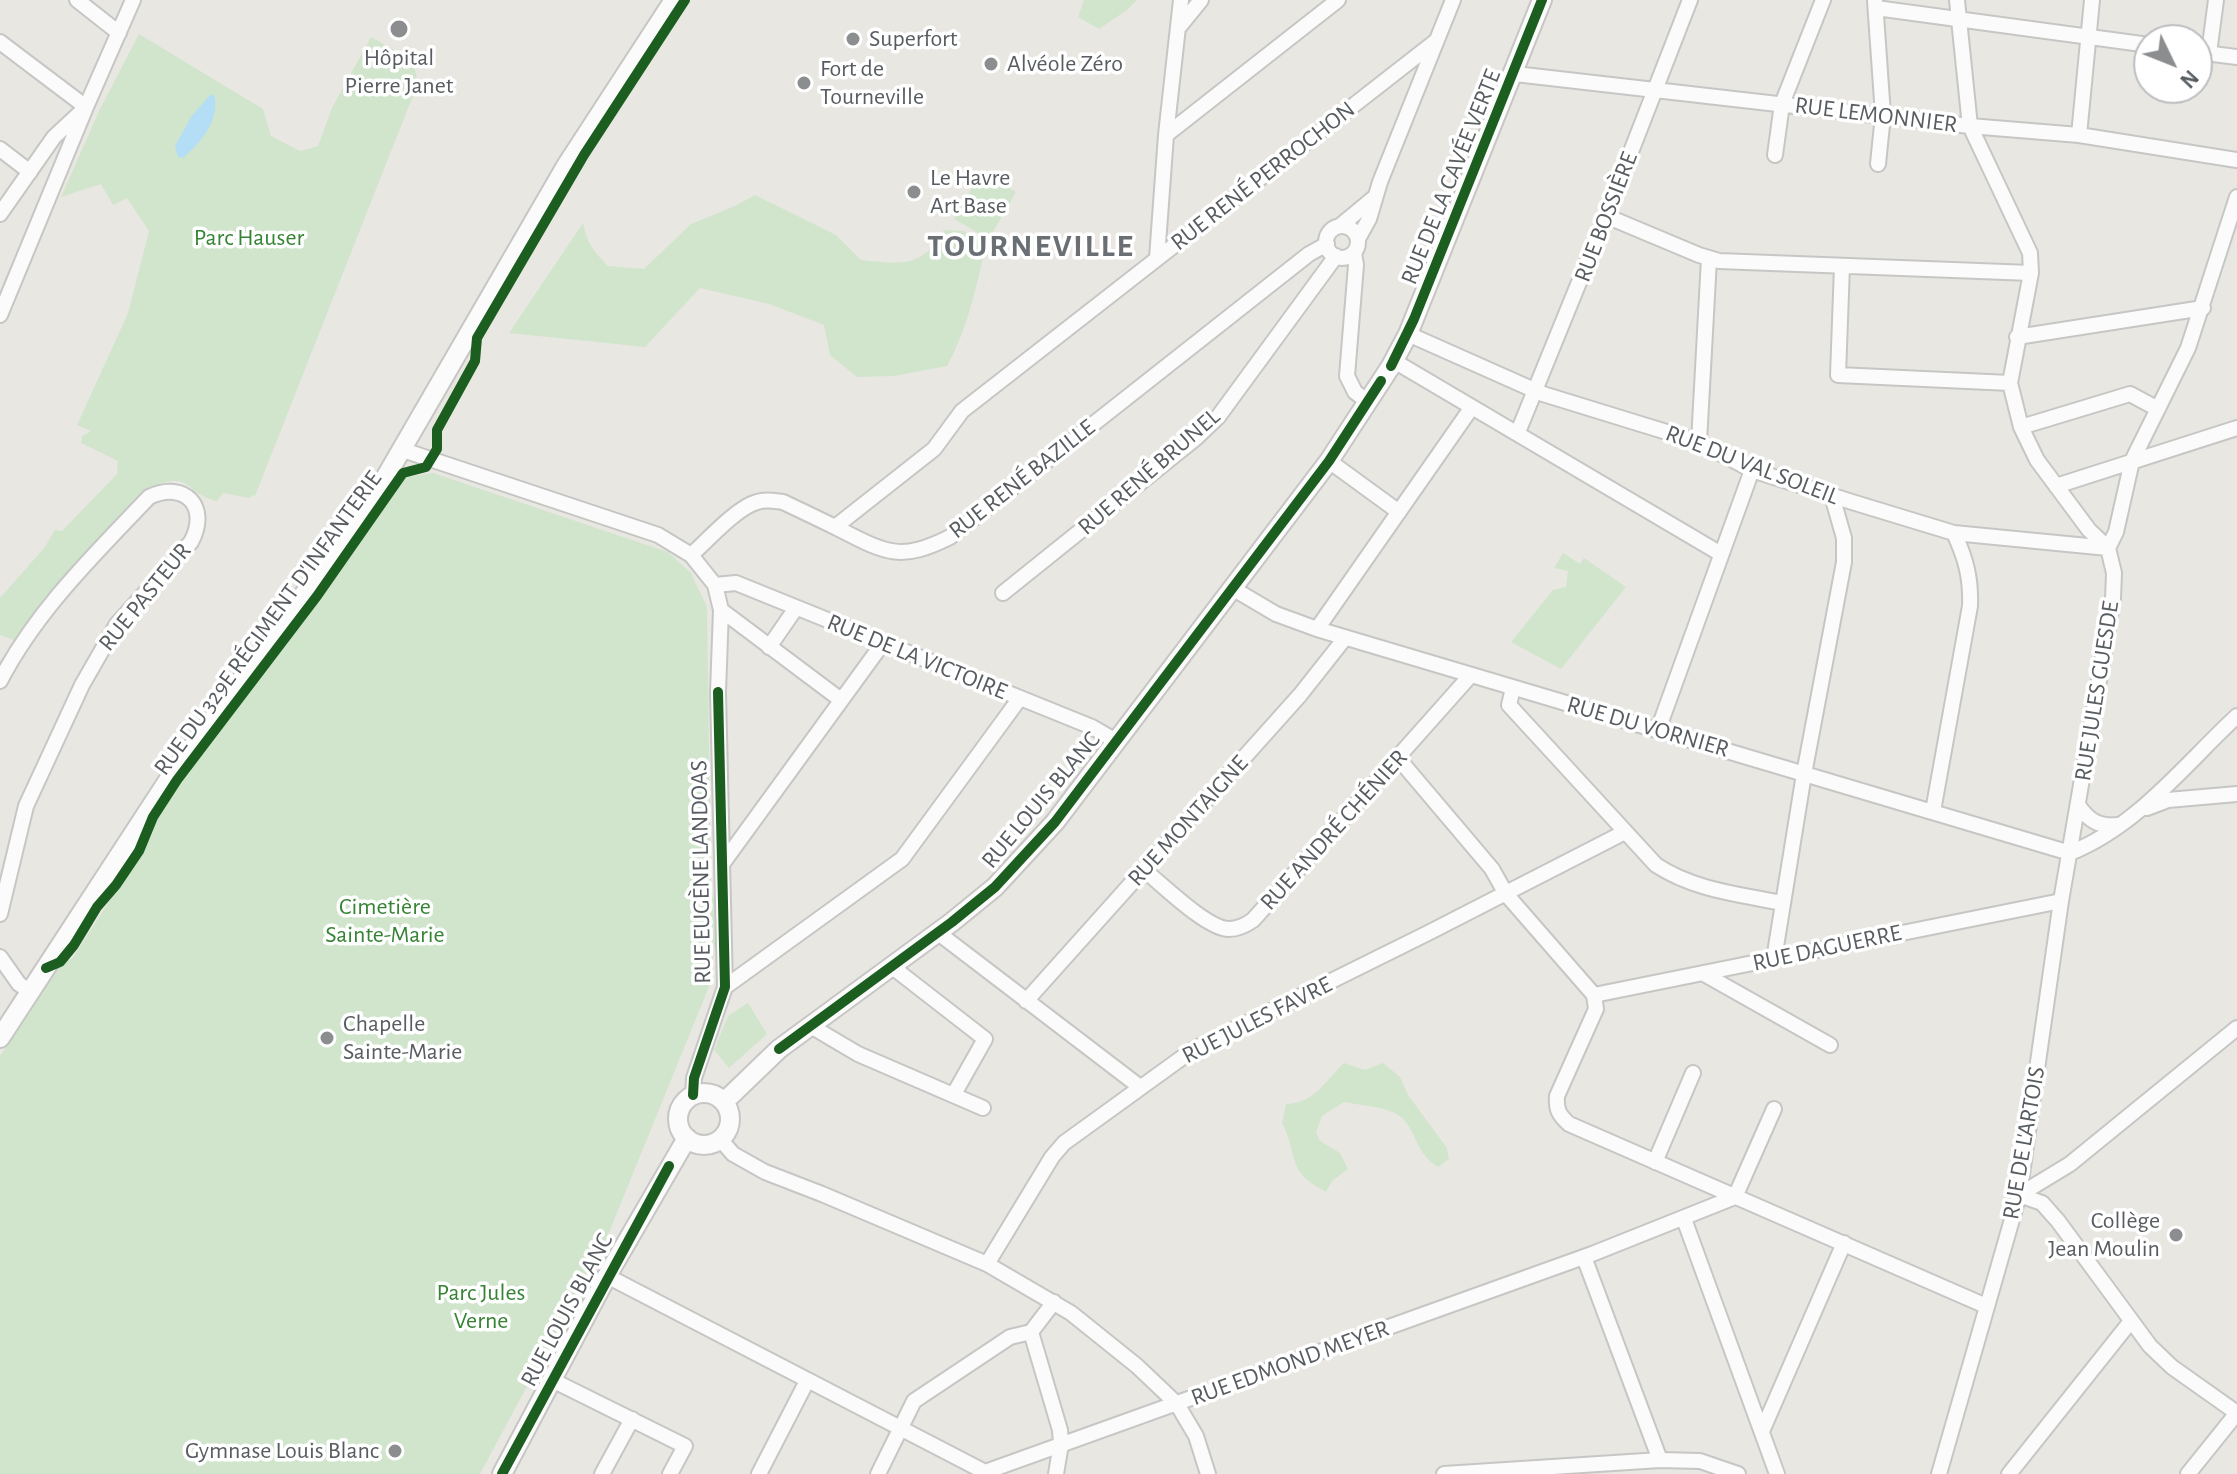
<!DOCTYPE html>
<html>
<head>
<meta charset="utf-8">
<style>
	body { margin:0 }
	#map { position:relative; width:2237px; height:1474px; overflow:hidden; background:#e9e7e2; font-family:"Alegreya Sans",sans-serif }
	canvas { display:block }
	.north { position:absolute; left:2133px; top:24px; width:80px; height:80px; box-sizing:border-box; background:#fff; border:2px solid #bcbec0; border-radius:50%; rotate:133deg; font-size:22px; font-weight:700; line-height:32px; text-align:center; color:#585d61 }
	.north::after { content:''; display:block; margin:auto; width:28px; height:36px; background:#8b8d8e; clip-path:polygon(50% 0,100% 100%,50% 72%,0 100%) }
</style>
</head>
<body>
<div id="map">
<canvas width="2237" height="1474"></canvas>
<div class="north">N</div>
</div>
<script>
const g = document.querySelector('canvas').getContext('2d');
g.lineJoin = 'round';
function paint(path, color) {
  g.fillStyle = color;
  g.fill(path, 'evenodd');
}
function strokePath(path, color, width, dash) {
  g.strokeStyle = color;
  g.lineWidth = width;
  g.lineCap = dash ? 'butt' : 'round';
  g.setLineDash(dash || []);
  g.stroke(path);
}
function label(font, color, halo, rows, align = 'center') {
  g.font = font + ' "Alegreya Sans",sans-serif';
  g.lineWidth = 7;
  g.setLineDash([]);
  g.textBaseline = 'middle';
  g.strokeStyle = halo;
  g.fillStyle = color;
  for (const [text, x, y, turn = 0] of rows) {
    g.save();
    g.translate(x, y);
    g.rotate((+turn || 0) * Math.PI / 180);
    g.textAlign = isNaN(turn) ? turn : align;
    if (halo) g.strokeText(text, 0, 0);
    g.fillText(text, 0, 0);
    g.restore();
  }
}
const green = new Path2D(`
	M1084 0H1137L1127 10 1099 29 1078 17Z
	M139 34 263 109 271 136 300 151 318 146 332 108 371 37 413 61 418 83 255 496 252 495 250 498 223 493 217 501C182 493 195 470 150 487L39 608 14 640 0 635V598L45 547 55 530 62 531 117 474 118 461 81 443 82 436 91 431 77 425 128 313 149 231 127 198 113 205 101 184 61 197 99 111Z
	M981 172 1016 192 989 239 954 219Z
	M755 195 836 235 861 260C902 264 921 269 944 230L964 231 985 249C976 289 967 330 947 366L894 376 857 377 830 355 824 325 769 304 700 288 645 347 509 333 583 223C587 243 594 252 608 266L644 269 691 224 735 206Z
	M433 473 668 552 691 573 707 607 711 886 719 920 708 989 608 1235 480 1474H0V1056L62 962 72 959 152 835 156 820 181 782 343 567 406 477Z
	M1563 553 1580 564 1584 558 1626 587 1561 669 1511 642 1553 590 1566 587 1568 571 1554 568Z
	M748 1003 767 1034 729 1068 714 1050 728 1016Z
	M1344 1063 1365 1070 1383 1063 1400 1077 1408 1095 1447 1148 1449 1159 1438 1167C1416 1153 1419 1139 1405 1121 1393 1106 1362 1106 1344 1102L1322 1116 1316 1133 1320 1141 1340 1153 1348 1169 1332 1181 1326 1192C1317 1187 1306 1181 1300 1172 1292 1161 1291 1138 1282 1123L1286 1104C1315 1103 1324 1082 1344 1063Z`);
const water = new Path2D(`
	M211 94 215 97C218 123 201 142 183 158L178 157 175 146 191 117Z`);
const minor = new Path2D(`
	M77 0 119 33
	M1875 1 1883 115 1878 164
	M1876 8 2149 45
	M1179 27 1201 0
	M0 42 86 107
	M2197 52 2237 57
	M2209 53 2216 0
	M1515 74 1970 126 2079 135 2237 160
	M1166 135 1338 0
	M2079 135 2092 0
	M0 149 30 172
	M1775 155 1782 104 1823 0
	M0 214 54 137 83 110
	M1606 216 1699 255 1719 261 2031 273
	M1340 226 1375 197
	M1326 242a16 16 0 1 1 32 0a16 16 0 1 1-32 0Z
	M1358 239 1369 219 1380 182 1453 0
	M1354 253 1356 265 1347 376 1355 392 1368 402
	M1157 258 1166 135 1181 0
	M1842 266 1838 375 2010 383
	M0 315 86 107 133 0
	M1408 334 1543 394 1699 442 1752 470 1852 502 1954 533 2108 548
	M2017 337 2203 308
	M1394 361 1721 554
	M2021 427 2130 394 2158 409
	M1518 432 1606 216 1690 0
	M1699 442 1709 259
	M403 450 658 535 691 555 715 585 721 610 718 692 725 987 694 1078 693 1095
	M1329 461 1399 512
	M2056 486 2237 428
	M835 527 934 449 962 411 1436 41
	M2108 548 2116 532 2132 461 2188 348 2237 197
	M691 555C708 540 736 508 757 502 766 499 774 501 783 502 802 511 821 520 839 529 886 553 900 562 950 537L1309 254 1327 244
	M715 585 736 583 1092 727 1116 741
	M1232 588 1276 614 1317 629 2070 853
	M1003 593 1196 438 1218 417 1336 256
	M721 610 841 700
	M1317 629 1472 407
	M769 647 796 608
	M0 681C37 610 94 555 149 497 185 480 210 507 191 542L117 624 82 685 26 806 0 914
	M1513 688 1509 705 1656 865C1694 890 1738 894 1782 903
	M1658 730 1752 470
	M1398 758 1492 869 1506 894 1594 995
	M2078 805C2089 821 2099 827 2118 825
	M2147 808 2168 800 2237 794
	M1933 811 1970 606C1971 578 1966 559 1954 533
	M2070 853C2138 826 2185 764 2237 716
	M723 863 883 643
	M1144 870C1163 885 1207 929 1229 929 1239 929 1246 925 1253 920L1470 676
	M937 932 1140 1087
	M0 957 19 984 31 992
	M1774 959 1804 774 1844 562V538L1832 496
	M891 966 985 1039 954 1094
	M1704 974 1830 1045
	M725 987 902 859 1020 698
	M1594 995 1596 1009 1557 1096C1556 1110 1559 1115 1569 1124L1986 1306
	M1594 995 2061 901
	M1026 1001 1300 695 1345 638
	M809 1025 858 1054 983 1108
	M720 1139 733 1154 765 1172 822 1194 987 1264 1071 1313 1137 1366 1177 1404 1196 1436 1208 1474
	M1655 1162 1693 1073
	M2019 1195 2042 1203 2058 1221 2150 1346 2172 1367 2237 1413
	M2019 1195 2070 1164 2237 1028
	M1735 1197 1774 1109
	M1684 1219 1777 1474
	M1584 1257 1660 1460
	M987 1264 1052 1157 1064 1143 1194 1049 1428 933 1625 832
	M607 1276 985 1472 1592 1254 1735 1197
	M1054 1302 1031 1332 1060 1430 1061 1444 1056 1474
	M552 1380 685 1446 670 1474
	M1763 1429 1844 1243
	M602 1474 632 1419
	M759 1474 807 1381
	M878 1474 914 1401 1010 1337 1031 1332
	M1444 1474 1660 1460 1700 1461 1738 1474
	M1939 1474 2019 1195 2061 901 2113 599 2114 573 2108 548 2089 530 2037 460 2021 427 2010 383 2031 273 2030 253 1970 126 1957 0
	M2009 1474 2131 1321
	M2188 1474 2237 1413`);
const tertiary = new Path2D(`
	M0 1038 171 776 370 504 566 166 674 0
	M678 1119a26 26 0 1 1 52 0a26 26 0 1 1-52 0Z
	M724 1102 779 1049 952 922 995 887 1055 822 1329 461 1391 366 1408 334 1542 0
	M502 1474 607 1276 687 1138`);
const cycleway = new Path2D(`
	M1391 366 1414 319 1542 0
	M46 968 60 962 74 945 97 907 116 885 139 851 153 817 177 780 317 596 403 473 426 467 437 449V430L475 361 477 338 584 155 685 0
	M779 1049 952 922 995 887 1055 822 1329 461 1381 381
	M693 1095 694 1078 725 987 718 692
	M502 1474 669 1166`);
const markers = [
	[399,29,10,"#8b8d8e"],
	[853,39,8,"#8b8d8e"],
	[991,64,8,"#8b8d8e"],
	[804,83,8,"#8b8d8e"],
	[914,192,8,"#8b8d8e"],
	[327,1038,8,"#8b8d8e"],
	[2176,1235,8,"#8b8d8e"],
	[395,1451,8,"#8b8d8e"]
];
const poiNames = [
	["Superfort",869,39],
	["Hôpital",399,58,"center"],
	["Pierre Janet",399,86,"center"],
	["Alvéole Zéro",1007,64],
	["Fort de",820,69],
	["Tourneville",820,97],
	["Le Havre",930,178],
	["Art Base",930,206],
	["Chapelle",343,1024],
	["Sainte-Marie",343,1052],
	["Collège",2160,1221,"right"],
	["Jean Moulin",2160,1249,"right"],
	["Gymnase Louis Blanc",379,1451,"right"]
];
const streetNames = [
	["RUE LEMONNIER",1876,115,7],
	["RUE RENÉ PERROCHON",1263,176,-38],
	["RUE DE LA CAVÉE VERTE",1451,177,-68],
	["RUE BOSSIÈRE",1606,217,-69],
	["RUE DU VAL SOLEIL",1752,465,21],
	["RUE RENÉ BRUNEL",1149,472,-41],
	["RUE RENÉ BAZILLE",1022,479,-38],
	["RUE PASTEUR",145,597,-51],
	["RUE DU 329E RÉGIMENT D'INFANTERIE",268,623,-54],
	["RUE DE LA VICTOIRE",917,657,22],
	["RUE JULES GUESDE",2097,691,-81],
	["RUE DU VORNIER",1648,727,16],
	["RUE LOUIS BLANC",1041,800,-50],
	["RUE MONTAIGNE",1188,821,-48],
	["RUE ANDRÉ CHÉNIER",1334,830,-48],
	["RUE EUGÈNE LANDOAS",701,872,-91],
	["RUE DAGUERRE",1827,948,-12],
	["RUE JULES FAVRE",1257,1020,-27],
	["RUE DE L'ARTOIS",2024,1143,-80],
	["RUE LOUIS BLANC",567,1310,-62],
	["RUE EDMOND MEYER",1290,1363,-20]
];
const parkNames = [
	["Parc Hauser",249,238],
	["Cimetière",385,907],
	["Sainte-Marie",385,935],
	["Parc Jules",481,1293],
	["Verne",481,1321]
];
const districtNames = [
	["TOURNEVILLE",1031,246]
];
paint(green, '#d1e5cd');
paint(water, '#b3def6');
strokePath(minor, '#c6c6c5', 18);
strokePath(tertiary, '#c6c6c5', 22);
strokePath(minor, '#fcfbfb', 14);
strokePath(tertiary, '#fcfbfb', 18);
strokePath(cycleway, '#1b5e20', 10);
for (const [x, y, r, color] of markers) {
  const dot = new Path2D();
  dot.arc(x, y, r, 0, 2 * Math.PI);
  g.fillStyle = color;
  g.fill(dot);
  strokePath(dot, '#fff', 3);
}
label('24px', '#585d61', '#fff', poiNames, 'left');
label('24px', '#585d61', '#fff', streetNames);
label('24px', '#358434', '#fff', parkNames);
g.letterSpacing = '2px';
label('bold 32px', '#696f73', '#fff', districtNames);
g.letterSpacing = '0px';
</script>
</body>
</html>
